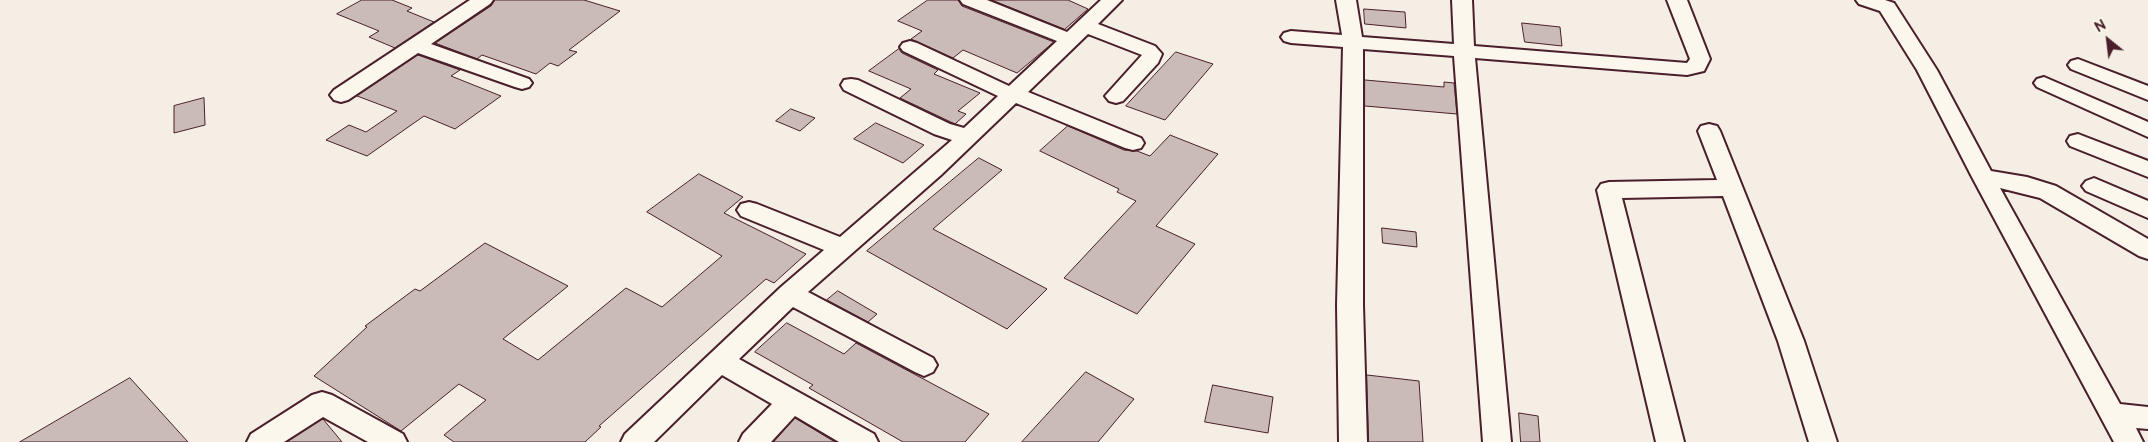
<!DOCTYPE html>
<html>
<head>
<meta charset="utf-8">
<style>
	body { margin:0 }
	#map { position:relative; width:2148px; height:442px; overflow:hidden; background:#f4eee4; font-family:"Balsamiq Sans",sans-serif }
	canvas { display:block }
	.north { position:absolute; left:2083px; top:15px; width:50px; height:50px; -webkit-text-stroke:4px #fbf7ec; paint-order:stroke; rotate:331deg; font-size:14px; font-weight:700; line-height:20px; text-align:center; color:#4a1f2b }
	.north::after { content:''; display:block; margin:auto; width:18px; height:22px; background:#4a1f2b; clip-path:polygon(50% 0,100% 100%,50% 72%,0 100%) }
</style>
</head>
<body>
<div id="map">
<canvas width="2148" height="442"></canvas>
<div class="north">N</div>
</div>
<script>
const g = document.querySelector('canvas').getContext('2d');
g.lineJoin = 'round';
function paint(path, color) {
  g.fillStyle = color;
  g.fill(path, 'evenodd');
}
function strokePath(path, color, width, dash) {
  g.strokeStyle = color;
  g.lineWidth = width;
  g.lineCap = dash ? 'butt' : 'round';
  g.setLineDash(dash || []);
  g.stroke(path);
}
const building = new Path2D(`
	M362 0H392L412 8 407 11 434 22 395 48 369 37 379 31 337 14Z
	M495 0H584L620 11 569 50 577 52 558 66 550 63 536 74 482 55 477 59 435 43 491 6Z
	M928 0H958L962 6 1054 42 1017 73 963 50 953 58 911 39 922 31 898 21Z
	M992 0H1068L1088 9 1065 29Z
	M1364 9 1405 12 1406 28 1365 24Z
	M1522 23 1560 27 1562 46 1525 42Z
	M899 49 902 53 938 70 934 74 980 93 958 111 966 114 955 124 900 98 911 89 869 71Z
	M1176 52 1213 64 1165 120 1126 106Z
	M418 55 460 70 451 76 501 96 455 129 424 116 367 156 326 140 349 125 366 132 397 111 357 96Z
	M1365 80 1444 87V82L1454 83 1457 114 1365 106Z
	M204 98 205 125 174 133V106Z
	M791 109 815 118 800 131 776 121Z
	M876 123 924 145 903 163 854 139Z
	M1068 126 1124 150 1137 151 1150 156 1170 135 1218 154 1156 226 1195 244 1137 314 1064 278 1136 201 1117 192 1119 189 1040 151Z
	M979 158 1002 170 933 229 1047 289 1007 329 867 251Z
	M699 174 743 197 724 213 806 254 774 283 766 279 599 426 601 427 585 442H454L444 435 486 400 459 384 401 431 314 376 367 327 365 326 415 289 420 291 485 243 568 286 503 339 538 360 626 288 662 307 722 256 647 212Z
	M1382 228 1416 232 1417 247 1383 243Z
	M838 291 877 314 868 322 827 300Z
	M787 323 844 354 856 343 989 414 965 442H903L809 388 813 385 755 352Z
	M1086 372 1134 399 1098 442H1022Z
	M1367 375 1419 381 1423 442H1369Z
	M130 378 188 442H20Z
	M1213 385 1273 397 1268 433 1205 422Z
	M1519 413 1538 416 1540 442H1521Z
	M795 418 835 442H774Z
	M323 419 342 442H287Z`);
const minor = new Path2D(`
	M470 0H493L490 4 431 44 529 79 532 83 529 87 522 89 515 87 418 53 348 100 341 102 334 100 330 95 334 90Z
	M960 0H987L1067 32 1101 0H1122L1098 24 1155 46 1162 54 1158 63 1123 101 1116 103 1109 101 1105 96 1142 55 1088 34 1028 92 1141 138 1144 143 1141 148 1133 150 1125 148 1016 103 941 175 808 292 933 358 937 365 933 372 924 376 915 372 793 307 739 359 874 434 878 442H839L795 416 771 442H739L743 434 772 404 722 375 654 442H621L625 434 781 287 824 250 741 216 737 210 741 204 749 202 757 204 840 237 952 140 934 134 844 90 841 85 844 80 851 79 858 80 950 124 964 128 998 96 903 51 900 47 903 43 910 41 917 43 1009 86 1057 41 963 4Z
	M1336 0H1356L1362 37 1454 44 1452 0H1472L1474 46 1687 63 1690 59 1667 0H1687L1710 59 1704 71 1687 75 1475 58 1511 442H1483L1454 56 1363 49V305L1367 442H1339L1337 305 1343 47 1291 43 1284 41 1281 37 1284 33 1291 31 1342 35Z
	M1856 0H1885L1894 3 1937 70 1991 171 2027 177 2056 186 2148 239V259L2139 256 2040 198 2000 188 2120 404 2148 407V429L2136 428 2143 442H2114L1972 177 1917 70 1880 11 1859 4Z
	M2078 59 2148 86V100L2071 69 2068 65 2071 61Z
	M2044 77 2148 122V137L2037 87 2034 83 2037 79Z
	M1709 124 1717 126 1720 131 1804 341 1837 442H1809L1778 341 1723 196 1622 198 1684 442H1656L1597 190 1601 184 1609 182 1717 180 1698 131 1701 126Z
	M2078 134 2148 161V177L2070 146 2067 141 2070 136Z
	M2094 178 2148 201V218L2086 191 2082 186 2086 181Z
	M322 392 332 395 403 434 407 442H368L323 417 284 442H247L251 434 312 395Z`);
paint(building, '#cabbb6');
strokePath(building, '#4a1f2b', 1);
strokePath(minor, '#4a1f2b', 4);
paint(minor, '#fbf7ec');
</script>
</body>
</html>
